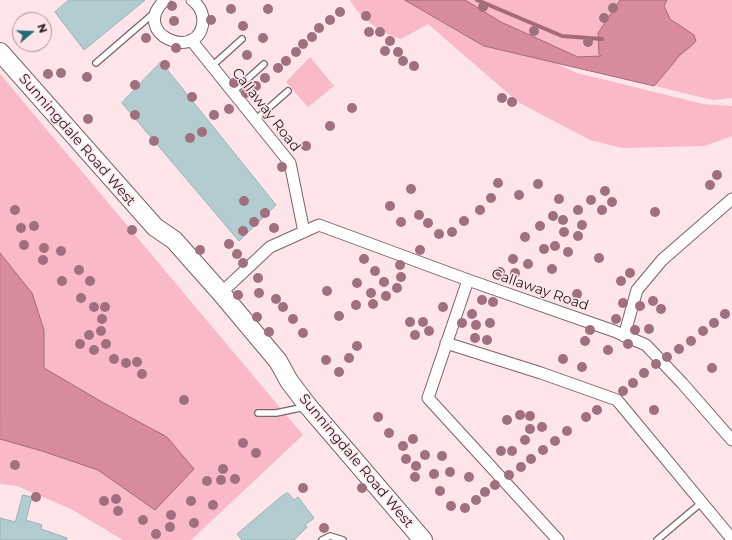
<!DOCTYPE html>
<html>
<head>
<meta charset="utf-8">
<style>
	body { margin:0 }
	#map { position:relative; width:732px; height:540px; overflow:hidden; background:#fee5e9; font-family:Montserrat,sans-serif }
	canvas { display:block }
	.north { position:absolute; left:12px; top:12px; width:40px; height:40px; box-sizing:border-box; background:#fee5e9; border:1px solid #a99699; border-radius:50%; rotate:71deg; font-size:11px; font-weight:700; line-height:16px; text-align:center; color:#292022 }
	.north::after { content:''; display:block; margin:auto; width:14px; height:18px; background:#246d77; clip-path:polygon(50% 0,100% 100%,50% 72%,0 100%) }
</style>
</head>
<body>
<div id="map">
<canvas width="732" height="540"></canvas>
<div class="north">N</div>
</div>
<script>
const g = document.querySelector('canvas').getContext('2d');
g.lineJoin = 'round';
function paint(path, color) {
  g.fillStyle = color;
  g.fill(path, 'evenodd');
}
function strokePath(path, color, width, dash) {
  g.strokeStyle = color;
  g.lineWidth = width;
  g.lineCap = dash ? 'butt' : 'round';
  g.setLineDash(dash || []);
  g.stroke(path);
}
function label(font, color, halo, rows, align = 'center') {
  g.font = font + ' Montserrat,sans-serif';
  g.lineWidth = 3;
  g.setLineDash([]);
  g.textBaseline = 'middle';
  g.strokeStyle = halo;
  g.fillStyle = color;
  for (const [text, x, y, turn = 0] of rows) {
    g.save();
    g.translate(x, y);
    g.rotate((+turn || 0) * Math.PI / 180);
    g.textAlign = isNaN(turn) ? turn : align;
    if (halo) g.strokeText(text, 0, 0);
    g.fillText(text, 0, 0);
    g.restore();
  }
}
const green = new Path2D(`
	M350 0H424L471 25 577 73 703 104 732 106V136L704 146 622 148 590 140 518 102 428 24 401 39C381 33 359 18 350 0Z
	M437 0H732V98L712 100 571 65Z
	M310 57 334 86 308 107 286 82Z
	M0 74 303 435 191 540H123L71 509 17 486 0 484Z`);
const water = new Path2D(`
	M405 0H465L501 22 578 57 601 56 599 54 598 33 620 0H667L664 6 670 19 694 35 696 41C691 47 684 51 679 56 671 66 663 76 654 86L484 46Z
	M0 253 32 293 44 330V368L102 402 167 437 194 469 155 510 98 470 42 451 0 439Z`);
const stream = new Path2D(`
	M477 0 562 36 602 39`);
const building = new Path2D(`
	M69 0H145L84 50 55 12Z
	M161 62 276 205 239 241 122 103Z
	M288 493 294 500 298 497 314 518 305 525 307 527 294 540H242L237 534 283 495Z
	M23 495 32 497 26 520 42 525 41 529 67 538V540H0V518L15 522Z`);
const service = new Path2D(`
	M96 63 154 13
	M212 66 242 39
	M233 92 264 64
	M255 120 288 91
	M258 413H276L305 407
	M322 540 330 536 343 540
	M657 540 701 503`);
const minor = new Path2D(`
	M165 0C128 34 200 64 203 21 203 13 199 5 192 0
	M191 40 290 163 304 232
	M468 280 428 398 558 540
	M221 293 270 247 319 225 468 280 614 331 646 345 682 383 732 440
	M624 336 637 290 662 260 732 199
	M446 343 541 373 617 400 732 539`);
const primary = new Path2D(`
	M0 52 155 227 174 240 221 293 278 361 289 381 308 406 423 540`);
const trees = [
	[172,6],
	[483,7],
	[613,8],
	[231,9],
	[268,9],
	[340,12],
	[366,16],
	[604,18],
	[211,20],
	[330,20],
	[174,21],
	[243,26],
	[319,28],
	[534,31],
	[369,32],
	[380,32],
	[312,37],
	[146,38],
	[263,38],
	[390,41],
	[588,42],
	[303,44],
	[176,48],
	[385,51],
	[296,52],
	[398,52],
	[247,55],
	[286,61],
	[403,61],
	[165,65],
	[414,66],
	[278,68],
	[61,73],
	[48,74],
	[87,77],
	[265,78],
	[234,83],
	[135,85],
	[256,86],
	[246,93],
	[192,97],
	[502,98],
	[512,102],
	[352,108],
	[229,109],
	[135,115],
	[214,115],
	[88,119],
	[330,126],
	[202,132],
	[190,138],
	[154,141],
	[306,146],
	[282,167],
	[717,175],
	[498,183],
	[538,184],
	[710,185],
	[411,189],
	[605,191],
	[519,195],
	[491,198],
	[559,199],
	[591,200],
	[244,201],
	[612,202],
	[390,206],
	[15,210],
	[480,210],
	[578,210],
	[602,210],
	[655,212],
	[265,213],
	[419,215],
	[553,216],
	[563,220],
	[464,221],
	[254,222],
	[401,222],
	[428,223],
	[582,225],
	[34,226],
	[540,226],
	[21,228],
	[274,228],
	[132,230],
	[243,231],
	[452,232],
	[564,232],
	[439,234],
	[578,236],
	[525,237],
	[229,244],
	[24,245],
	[555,246],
	[44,248],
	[544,249],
	[200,250],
	[420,250],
	[61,251],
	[568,252],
	[237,254],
	[599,258],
	[364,259],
	[513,259],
	[43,260],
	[243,263],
	[528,264],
	[400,265],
	[552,269],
	[79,270],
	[375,271],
	[500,272],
	[515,273],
	[630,273],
	[401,277],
	[258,278],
	[62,281],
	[90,281],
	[621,281],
	[384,282],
	[357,283],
	[397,288],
	[327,291],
	[259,293],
	[371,293],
	[577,294],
	[238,295],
	[386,296],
	[81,298],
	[276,299],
	[482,300],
	[653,301],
	[493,302],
	[623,303],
	[373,304],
	[356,305],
	[640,306],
	[94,307],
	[105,307],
	[283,307],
	[443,307],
	[661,309],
	[472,314],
	[725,314],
	[339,316],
	[257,317],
	[102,319],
	[293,319],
	[616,319],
	[410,322],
	[423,322],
	[462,323],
	[490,323],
	[714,323],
	[476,325],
	[649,329],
	[590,330],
	[635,330],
	[101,331],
	[429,331],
	[703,331],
	[269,332],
	[303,333],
	[89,335],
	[415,335],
	[475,338],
	[487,340],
	[585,341],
	[691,341],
	[80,344],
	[106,344],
	[628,344],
	[357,346],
	[679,349],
	[94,350],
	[608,350],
	[667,357],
	[349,358],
	[114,359],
	[563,359],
	[326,360],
	[137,362],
	[126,363],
	[656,364],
	[582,367],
	[712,368],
	[339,372],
	[644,373],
	[142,374],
	[633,383],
	[623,391],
	[184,400],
	[597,410],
	[654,410],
	[520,415],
	[530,416],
	[378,417],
	[586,417],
	[507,420],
	[542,427],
	[530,429],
	[567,431],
	[389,433],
	[413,439],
	[525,440],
	[555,441],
	[243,443],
	[403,446],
	[543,450],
	[501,451],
	[512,451],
	[256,453],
	[425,455],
	[442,456],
	[406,459],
	[531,459],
	[15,465],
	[416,466],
	[521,467],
	[223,469],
	[450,472],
	[434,474],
	[509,475],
	[415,477],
	[469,477],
	[235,479],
	[221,480],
	[207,481],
	[495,485],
	[303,488],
	[362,488],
	[440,491],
	[485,492],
	[36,497],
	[116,499],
	[476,500],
	[104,501],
	[191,501],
	[213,505],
	[451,506],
	[465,508],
	[118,511],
	[171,515],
	[143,520],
	[194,523],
	[170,527],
	[324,528],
	[156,534]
];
const streetNames = [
	["Callaway Road",266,110,52],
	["Sunningdale Road West",77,140,49],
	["Callaway Road",540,290,19],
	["Sunningdale Road West",356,461,50]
];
paint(green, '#f9b9c6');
paint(water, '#d88b9c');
strokePath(water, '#a46b77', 1);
strokePath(stream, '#a46b77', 4);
paint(building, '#b2ccd0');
strokePath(building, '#99b1b5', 1);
strokePath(service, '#796467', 8);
strokePath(minor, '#796467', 13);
strokePath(primary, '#796467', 20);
strokePath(service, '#fff', 5.5);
strokePath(minor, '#fff', 11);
strokePath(primary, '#fff', 18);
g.fillStyle = '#a1707e';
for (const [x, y] of trees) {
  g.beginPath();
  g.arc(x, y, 5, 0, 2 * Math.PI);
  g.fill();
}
label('14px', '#292022', '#fee5e9', streetNames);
</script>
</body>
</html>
